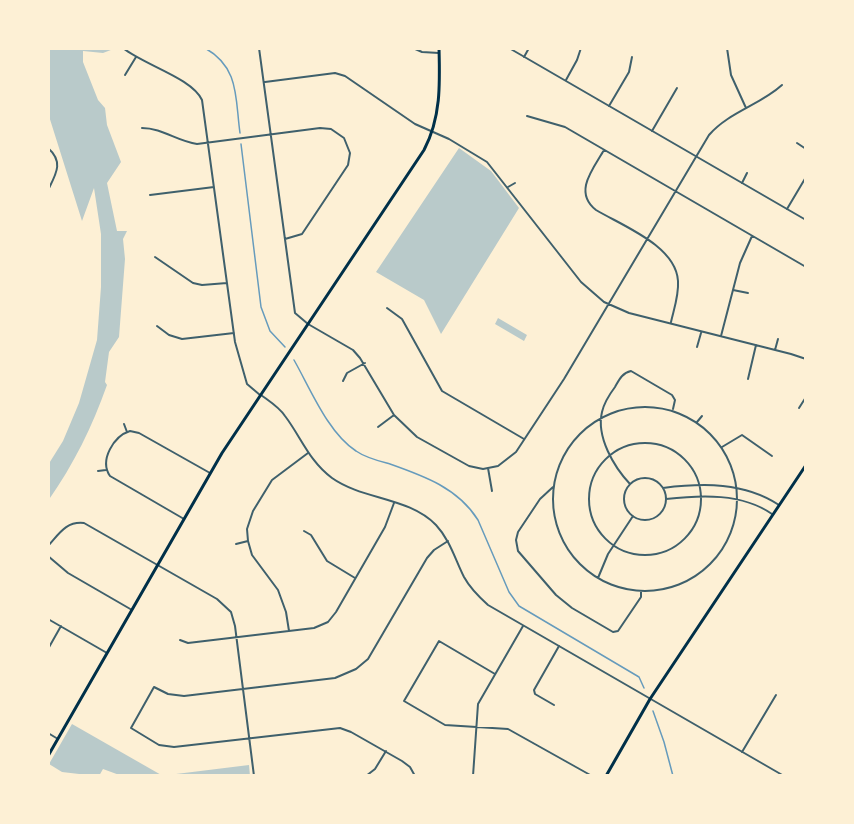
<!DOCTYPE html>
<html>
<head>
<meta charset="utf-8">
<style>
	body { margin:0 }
	#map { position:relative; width:854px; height:824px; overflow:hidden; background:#fdf0d5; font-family:Literata,serif }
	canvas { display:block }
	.frame { position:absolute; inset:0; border:50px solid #fdf0d5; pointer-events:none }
</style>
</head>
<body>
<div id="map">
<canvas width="854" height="824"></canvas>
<div class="frame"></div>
</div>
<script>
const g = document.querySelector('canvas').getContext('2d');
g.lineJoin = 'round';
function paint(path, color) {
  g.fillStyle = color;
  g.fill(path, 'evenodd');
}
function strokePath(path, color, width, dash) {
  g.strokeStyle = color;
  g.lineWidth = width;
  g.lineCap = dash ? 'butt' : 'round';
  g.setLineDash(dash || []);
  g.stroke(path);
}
const green = new Path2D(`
	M48 48H116L103 53 83 51V62L98 100 105 108 107 125 121 162 107 183 117 231H127L123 239 125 259 119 337 109 352 105 382 107 385C92 427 74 464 48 501V465L63 441 79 403 97 340 101 287V234L94 188 82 221 48 113Z
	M459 148 491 171 519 208 441 334 424 300 376 272Z
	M498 318 527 335 524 341 495 324Z
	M72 724 163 776H122L103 769 99 776H78L79 774 62 772 49 764Z
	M249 765 250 776H169L176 774Z`);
const stream = new Path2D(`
	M205 48C240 68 235 98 240 133
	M241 144 261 307 270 331 285 347
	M294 360C310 388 328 433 356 451 366 458 379 461 390 464 424 476 458 488 478 520L509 592 519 606 639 677 644 688
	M653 711 664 742 673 776`);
const minor = new Path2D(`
	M123 48C144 65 192 78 202 100L235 342 247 384 260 395
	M259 48 295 313 308 324 353 350 360 358 394 415 417 437 469 466 483 469 498 466 516 452 564 379 709 135C729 112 760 105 782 85
	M413 48 422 52 439 53
	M727 48 731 75 746 108
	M524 57 529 48
	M125 75 136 57
	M566 80 577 60 581 48
	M265 82 335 73 345 76 415 124 449 139 487 162 581 282 604 302 629 313 791 354 806 359
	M609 106 629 72 632 57
	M527 116 565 127 806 267
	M142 128C162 128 177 141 197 144L320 128 331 129 344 138 350 153 348 165 302 234 285 239
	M652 131 677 88
	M797 143 806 149
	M48 148C64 162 56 174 48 190
	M604 150C593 169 573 192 596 210 623 226 676 246 678 281 679 295 674 309 671 322
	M742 183 747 173
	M508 187 515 183
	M150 195 214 187
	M787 209 806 177
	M155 257 193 283 202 285 227 283
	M733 290 748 293
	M387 308 402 319 442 391 524 439
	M157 326 169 335 182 339 234 333
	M721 336 740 263 752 236
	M697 347 701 333
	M775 350 778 339
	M748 379 756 345
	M343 381 347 373 365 363
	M553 499a92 92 0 1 1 184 0a92 92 0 1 1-184 0Z
	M799 408 806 397
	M697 422 702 416
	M124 424 127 432
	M378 427 394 415
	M589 499a56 56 0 1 1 112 0a56 56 0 1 1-112 0Z
	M722 447 742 435 772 456
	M488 468 492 491
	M98 471 106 470
	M624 499a21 21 0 1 1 42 0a21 21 0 1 1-42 0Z
	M630 484C614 467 596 437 602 412 604 403 609 395 615 387 619 380 622 373 631 371L672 395 675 400 673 409
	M553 487 540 499 518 532 516 540 518 551 556 595 572 608 613 632 618 631 641 597V591
	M663 488C703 483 744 482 779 505
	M666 499C701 495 742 493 772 514
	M184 519 110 476C99 460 114 436 130 431L139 433 210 473
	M304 531 311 535 327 561 355 578
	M236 544 248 541
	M48 546C59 534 66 521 84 523L217 599 231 612 235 626 254 776
	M48 556 68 573 132 610
	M598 578 608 554 633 516
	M48 619 107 653
	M289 631 286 612 278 590 252 555 248 541 247 529 253 511 272 480 308 453
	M180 640 188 643 314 628 328 622 336 612 385 527 394 503
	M48 649 61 626
	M495 674 439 641 404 701 445 725 508 729 592 776
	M554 705 535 694 534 690 559 646
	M48 733 58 739
	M742 752 776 695
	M366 776 375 769 386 751
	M415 776 410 767 402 761 351 732 340 728 174 747 159 745 131 728 154 687 168 694 184 696 335 678 356 669 368 659 427 558 434 550 448 541
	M473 776 478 704 523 626`);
const tertiary = new Path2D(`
	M509 48 806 220
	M261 395C269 401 279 407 285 416 301 437 309 461 332 478 363 500 409 497 436 525 450 540 455 559 464 577 470 588 478 596 488 605L784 776`);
const secondary = new Path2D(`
	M48 756 222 453 424 150C441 118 440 84 439 48
	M606 776 650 699 806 465`);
paint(green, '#b9caca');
strokePath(stream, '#669bbc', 1.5);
strokePath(minor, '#3f606c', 2);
strokePath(tertiary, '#3f606c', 2);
strokePath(secondary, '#003049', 3);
</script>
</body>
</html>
